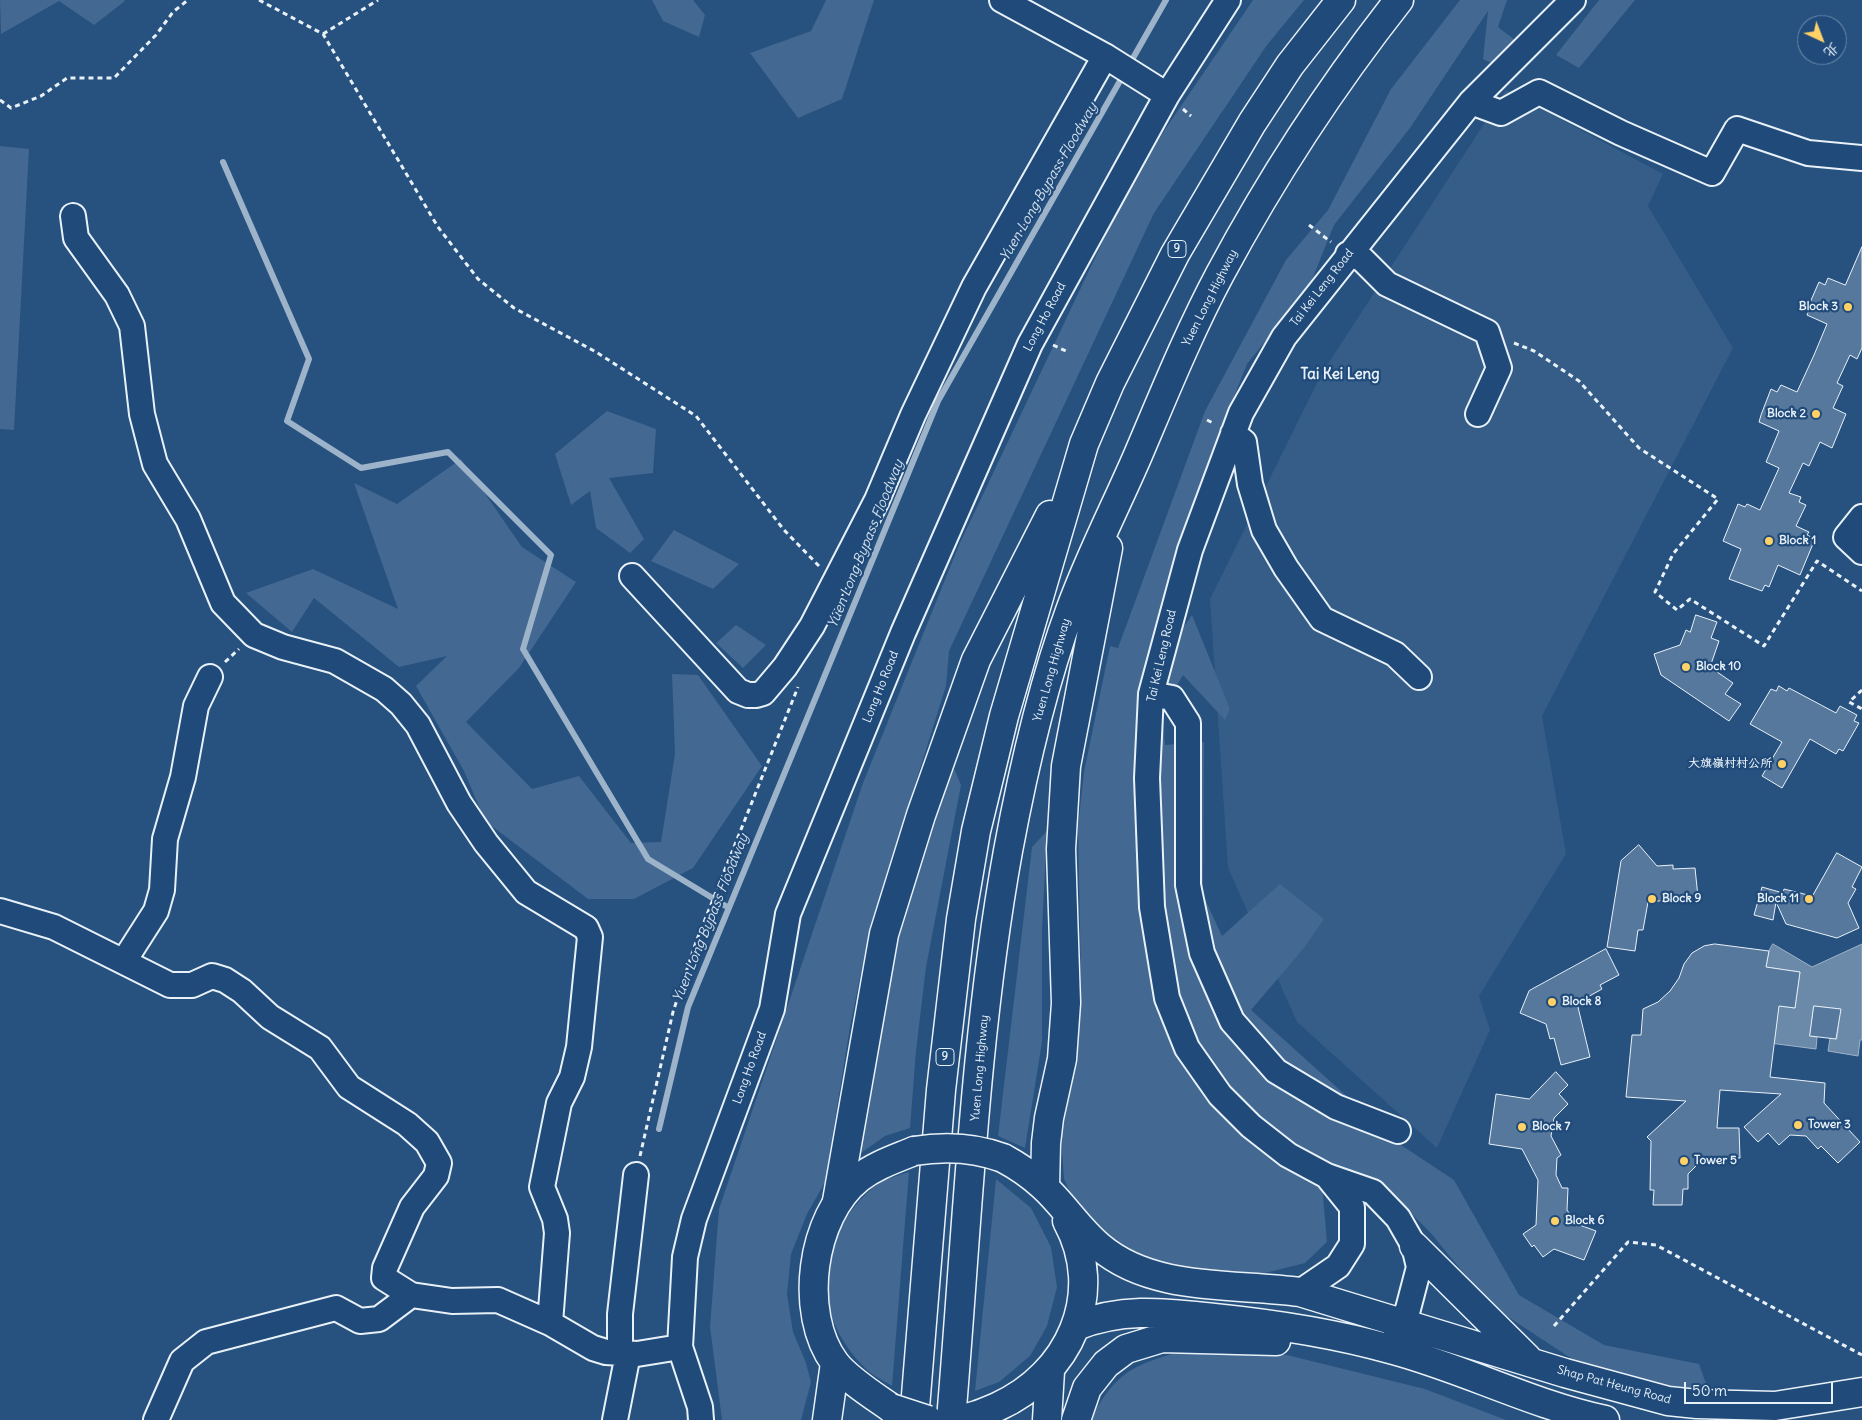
<!DOCTYPE html>
<html>
<head>
<meta charset="utf-8">
<style>
	body { margin:0 }
	#map { position:relative; width:1862px; height:1420px; overflow:hidden; background:#27517f; font-family:Delius,"LXGW WenKai TC",sans-serif }
	canvas { display:block }
	.north { position:absolute; left:1797px; top:15px; width:50px; height:50px; box-sizing:border-box; background:#1f4a7a; border:1px solid #6f8dac; border-radius:50%; rotate:137deg; font-size:14px; font-weight:700; line-height:20px; text-align:center; color:#e8f1f8 }
	.north::after { content:''; display:block; margin:auto; width:18px; height:22px; background:#ffd166; clip-path:polygon(50% 0,100% 100%,50% 72%,0 100%) }
	.scale { position:absolute; left:1684px; top:1382px; width:149px; height:22px; box-sizing:border-box; border:2px solid #e8f1f8; border-top:0; padding-left:6px; font-size:15px; line-height:18px; white-space:nowrap; color:#e8f1f8; -webkit-text-stroke:4px #1f4a7a; paint-order:stroke }
</style>
</head>
<body>
<div id="map">
<canvas width="1862" height="1420"></canvas>
<div class="north">北</div>
<div class="scale">50 m</div>
</div>
<script>
const g = document.querySelector('canvas').getContext('2d');
g.lineJoin = 'round';
function paint(path, color) {
  g.fillStyle = color;
  g.fill(path, 'evenodd');
}
function strokePath(path, color, width, dash) {
  g.strokeStyle = color;
  g.lineWidth = width;
  g.lineCap = dash ? 'butt' : 'round';
  g.setLineDash(dash || []);
  g.stroke(path);
}
function label(font, color, halo, rows, align = 'center') {
  g.font = font + ' Delius,"LXGW WenKai TC",sans-serif';
  g.lineWidth = 4.5;
  g.setLineDash([]);
  g.textBaseline = 'middle';
  g.strokeStyle = halo;
  g.fillStyle = color;
  for (const [text, x, y, turn = 0] of rows) {
    g.save();
    g.translate(x, y);
    g.rotate((+turn || 0) * Math.PI / 180);
    g.textAlign = isNaN(turn) ? turn : align;
    if (halo) g.strokeText(text, 0, 0);
    g.fillText(text, 0, 0);
    g.restore();
  }
}
const built = new Path2D(`
	M1506 90 1663 174 1648 206 1733 348 1542 716 1566 854 1479 996 1490 1030 1437 1148 1297 1022 1228 868 1210 599 1322 373Z`);
const green = new Path2D(`
	M0 0H124L125 1 94 25 59 1 1 34Z
	M652 0H693L705 15 699 37 663 21Z
	M826 0H874L842 99 798 118 750 53 811 31Z
	M1253 0H1304L1267 45 1154 213 949 651 946 686 870 928 850 1027 825 1182 807 1214 791 1254 787 1294 793 1332 806 1363 811 1382 801 1420H722L710 1327 719 1209 863 783 959 545 1112 222 1162 134Z
	M1460 0H1507L1498 27 1525 48 1510 72 1483 59 1488 11 1410 128 1334 225 1309 287 1247 364 1224 422 1174 571 1176 638 1192 615 1230 709 1225 720 1183 675 1162 711 1165 745 1204 742 1203 895 1222 936 1280 884 1324 919 1304 948 1251 1010 1401 1145 1454 1180 1519 1295 1604 1345 1699 1364 1708 1389 1667 1391 1592 1372 1490 1305 1429 1231 1385 1188 1320 1161 1327 1242 1305 1263 1253 1276 1156 1267 1104 1239 1073 1199 1064 1179 1061 1134 1076 1062 1081 980 1078 827 1084 772 1110 646 1118 648 1205 411 1286 260 1328 210 1391 89Z
	M1599 0H1635L1579 68 1556 55Z
	M0 146 29 149 14 430 0 429Z
	M607 411 656 429 653 473 609 478 644 539 630 553 596 528 590 491 571 505 555 454Z
	M461 459 522 547 576 582 519 668 466 722 532 789 579 776 631 843 661 842 675 754 672 674 698 675 762 766 693 868 634 899H588L485 821 464 771 416 686 447 656 399 667 314 598 292 632 246 593 313 569 398 609 354 483 397 504Z
	M674 530 739 564 713 589 651 561Z
	M736 625 766 645 743 668 716 643Z
	M953 766 961 785 926 967 916 1051 910 1128 885 1136 861 1153C875 1055 888 956 918 862 928 830 942 798 953 766Z
	M1047 831 1042 931V1042L1025 1148 998 1136 1032 847Z
	M909 1172 892 1386C883 1380 871 1375 864 1367 823 1325 813 1272 844 1222 853 1207 867 1190 883 1181 891 1177 900 1175 909 1172Z
	M996 1179 1031 1208 1051 1247 1057 1287 1047 1326 1030 1356 999 1382 975 1391Z
	M1179 1352 1287 1355 1425 1389 1506 1420H1090C1115 1374 1130 1366 1179 1352Z`);
const water = new Path2D(`
	M1773 944 1812 967 1862 944V1040H1860L1858 1056 1828 1051 1830 1038 1837 1039 1840 1009 1814 1006 1810 1036 1817 1037 1816 1049 1762 1042 1779 1006 1795 1008 1800 972 1766 967 1769 951Z`);
const stream = new Path2D(`
	M223 162 309 359 287 421 361 468 448 452 551 555 523 649 648 859 729 908
	M659 1129 688 1007 938 401 1166 0`);
const building = new Path2D(`
	M1862 247V348L1857 359 1850 355 1837 383 1843 386 1833 408 1846 414 1832 448 1820 442 1809 466 1803 463 1789 493 1801 497 1799 502 1806 505 1796 526 1809 532 1807 535 1815 539 1800 575 1778 565 1769 587 1765 585 1762 591 1729 579 1741 549 1723 541 1738 504 1745 507 1747 504 1760 510 1779 468 1766 462 1779 431 1759 422 1761 415 1771 389 1777 392 1781 385 1797 392 1814 355 1827 324 1807 315 1810 308 1808 307 1819 282 1825 285 1828 278 1845 285Z
	M1696 615 1717 622 1711 638 1719 641 1710 667 1733 683 1725 694 1741 704 1729 721 1661 675 1654 654 1680 645 1686 630 1690 632Z
	M1779 686 1787 691 1789 688 1836 713 1840 706 1857 715 1854 721 1859 723 1843 751 1839 749 1836 754 1810 739 1782 788 1762 776 1782 742 1750 724 1771 689 1776 691Z
	M1639 845 1657 866 1673 865V869L1695 868 1698 897 1648 902 1643 930H1638L1635 951 1607 947 1621 861Z
	M1837 853 1862 867 1852 887 1856 889 1848 903 1859 928 1837 938 1786 924 1776 902 1773 920 1754 915 1762 887 1783 893 1784 889 1812 896Z
	M1715 944 1769 951 1766 967 1800 972 1795 1008 1779 1006 1770 1077 1825 1083 1824 1103 1860 1142 1838 1163 1821 1146 1818 1149 1806 1136 1790 1135 1779 1145 1768 1133 1758 1142 1744 1127 1781 1094 1720 1090 1717 1128H1739L1740 1158H1717V1163H1699L1688 1174V1189H1683L1682 1205H1653L1654 1190H1650L1651 1141 1647 1137 1686 1101 1626 1097 1632 1035H1641L1643 1009 1658 1002 1670 991 1679 978 1684 964 1692 953 1704 946Z
	M1606 949 1619 975 1600 985 1602 989 1577 1003 1590 1057 1561 1065 1554 1038 1550 1039 1546 1024 1520 1013 1529 991Z
	M1814 1006 1841 1009 1836 1039 1810 1036Z
	M1556 1072 1568 1085 1559 1094 1568 1104 1554 1118 1551 1136 1561 1155 1557 1158 1556 1175 1562 1188H1568L1567 1210 1577 1224 1596 1231 1584 1260 1554 1249 1543 1257 1534 1245 1532 1247 1523 1234 1536 1225 1538 1180 1522 1149 1489 1144 1496 1094 1529 1099Z`);
const path = new Path2D(`
	M259 0 323 34 438 227 478 279 514 308 596 352 696 416 784 530 819 566
	M323 34 378 0
	M0 100 11 108 41 96 67 78H114L156 35 173 12 188 0
	M1183 109 1191 116
	M1309 225 1331 242
	M1514 343 1534 351 1579 381 1639 448 1718 499 1673 554 1655 592 1677 610 1690 599 1764 646 1817 561 1862 591
	M1053 345 1068 352
	M1207 420 1215 424
	M225 662 239 649
	M1862 690 1849 702 1862 709
	M640 1156 673 1012 696 942 798 687
	M1554 1326 1628 1242 1656 1245 1862 1355`);
const minor = new Path2D(`
	M1002 0 1105 56 1167 95
	M1471 102 1501 113 1539 92 1621 133 1712 173 1737 129 1808 153 1862 158
	M73 216 76 238 117 295 132 326 142 414 155 464 188 519 223 603 254 635 283 647 335 661 384 689 401 704 418 725 459 803 486 843 526 892 586 928 590 937 579 1047 572 1077 559 1103 542 1187 555 1219 557 1233 550 1323
	M1348 254 1362 259 1387 284 1487 332 1499 368 1478 414
	M1233 433 1244 442 1250 484 1264 530 1286 568 1322 619 1395 654 1419 677
	M1862 517 1846 537 1862 552
	M632 576 738 691 748 695H756L763 693 785 667 812 626 877 500 913 415 974 287 1105 56
	M1151 694 1172 698 1188 723V885L1202 953 1232 1021 1276 1071 1336 1107 1398 1131
	M0 911 54 927 170 985H192L212 976 225 980 242 991 270 1017 320 1048 349 1087 407 1124 427 1142 439 1163 436 1176 412 1207 385 1268 384 1278 411 1295 452 1301 498 1300 550 1323 593 1348 606 1352 637 1354 680 1347
	M124 961 156 911 162 890 165 839 183 777 196 706 210 677
	M1300 1292 1338 1266 1352 1244V1207L1327 1176
	M1394 1340 1408 1309 1419 1267 1414 1246 1398 1218 1373 1192 1327 1176 1288 1155 1251 1126 1220 1095 1187 1048 1167 998 1152 907 1147 778 1151 694 1190 550 1241 413 1284 337 1471 102 1573 0
	M620 1353V1314L636 1175
	M156 1420 182 1361 206 1342 336 1308 360 1321 379 1319 411 1295
	M615 1420 628 1354
	M701 1420 700 1407 680 1347 685 1257 694 1219 772 1009 788 914 903 633 1030 344 1167 95 1228 0`);
const major = new Path2D(`
	M1003 1158C1018 1166 1031 1175 1043 1186 1064 1205 1078 1229 1100 1247 1153 1292 1234 1283 1300 1292L1565 1373 1668 1401 1697 1404 1775 1406 1862 1392
	M1414 1246 1527 1358
	M1076 1326C1124 1307 1165 1313 1214 1318 1273 1324 1333 1333 1390 1349 1463 1368 1530 1404 1605 1420
	M891 1408C874 1396 847 1379 835 1363 798 1313 811 1216 859 1178 876 1165 895 1159 914 1151
	M827 1420 835 1363
	M954 1420C969 1419 983 1413 997 1407 1069 1375 1107 1294 1067 1221
	M1047 1420 1050 1371
	M1076 1420 1087 1388 1106 1364 1126 1349 1162 1338 1276 1341`);
const highway = new Path2D(`
	M1045 1187 1046 1143 1049 1118 1062 1059 1066 1003 1061 849 1066 766 1108 548
	M837 1201 884 934 921 815 976 660 1050 515
	M914 1420 941 1090 961 919 976 831 1004 716 1084 444 1110 383 1175 254 1252 123 1290 65 1341 0
	M951 1420C967 1231 974 1039 1008 851 1023 770 1042 686 1071 608 1090 556 1116 506 1138 455 1164 394 1189 332 1220 274 1271 179 1332 85 1399 0`);
const majorBridge = new Path2D(`
	M914 1151C944 1146 974 1147 1003 1158
	M891 1408 928 1420`);
const markers = [
	[1848,307,5,"#ffd166"],
	[1816,414,5,"#ffd166"],
	[1769,541,5,"#ffd166"],
	[1686,667,5,"#ffd166"],
	[1782,764,5,"#ffd166"],
	[1652,899,5,"#ffd166"],
	[1809,899,5,"#ffd166"],
	[1552,1002,5,"#ffd166"],
	[1798,1125,5,"#ffd166"],
	[1522,1127,5,"#ffd166"],
	[1684,1161,5,"#ffd166"],
	[1555,1221,5,"#ffd166"]
];
const shields = [
	[1177,249,18],
	[945,1057,18]
];
const shieldNames = [
	["9",1177,249],
	["9",945,1057]
];
const streetNames = [
	["Tai Kei Leng Road",1322,288,-52],
	["Yuen Long Highway",1210,298,-63],
	["Long Ho Road",1045,317,-62],
	["Tai Kei Leng Road",1162,656,-77],
	["Yuen Long Highway",1052,670,-74],
	["Long Ho Road",881,687,-68],
	["Long Ho Road",750,1068,-70],
	["Yuen Long Highway",980,1068,-85],
	["Shap Pat Heung Road",1614,1385,15]
];
const poiNames = [
	["Block 3",1838,307,"right"],
	["Block 2",1806,414,"right"],
	["Block 1",1779,541],
	["Block 10",1696,667],
	["大旗嶺村村公所",1772,764,"right"],
	["Block 9",1662,899],
	["Block 11",1799,899,"right"],
	["Block 8",1562,1002],
	["Tower 3",1808,1125],
	["Block 7",1532,1127],
	["Tower 5",1694,1161],
	["Block 6",1565,1221]
];
const waterNames = [
	["Yuen Long Bypass Floodway",1049,182,-60],
	["Yuen Long Bypass Floodway",866,544,-68],
	["Yuen Long Bypass Floodway",711,918,-68]
];
const quarterNames = [
	["Tai Kei Leng",1340,375]
];
paint(built, '#355d88');
paint(green, '#436891');
paint(water, '#6b8aaa');
strokePath(water, '#9db3c9', 1);
strokePath(stream, '#9db3c9', 6);
paint(building, '#57789d');
strokePath(building, '#e8f1f8', 1);
strokePath(minor, '#e8f1f8', 28);
strokePath(major, '#e8f1f8', 31);
strokePath(highway, '#e8f1f8', 31);
strokePath(path, '#e8f1f8', 3, [5, 4]);
strokePath(minor, '#1f4a7a', 24);
strokePath(major, '#1f4a7a', 28);
strokePath(highway, '#1f4a7a', 28);
strokePath(majorBridge, '#e8f1f8', 31, []);
strokePath(majorBridge, '#1f4a7a', 28);
for (const [x, y, r, color] of markers) {
  const dot = new Path2D();
  dot.arc(x, y, r, 0, 2 * Math.PI);
  g.fillStyle = color;
  g.fill(dot);
  strokePath(dot, '#1f4a7a', 2);
}
for (const [x, y, w] of shields) {
  const box = new Path2D();
  box.roundRect(x - w / 2, y - 8.5, w, 17, 4);
  g.fillStyle = '#1f4a7a';
  g.fill(box);
  strokePath(box, '#e8f1f8', 1);
}
label('bold 11px', '#e8f1f8', null, shieldNames);
label('12px', '#e8f1f8', '#1f4a7a', streetNames);
label('bold 12px', '#e8f1f8', '#1f4a7a', poiNames, 'left');
label('italic 14px', '#d5e2ec', '#1f4a7a', waterNames);
label('bold 15px', '#e8f1f8', '#1f4a7a', quarterNames);
</script>
</body>
</html>
